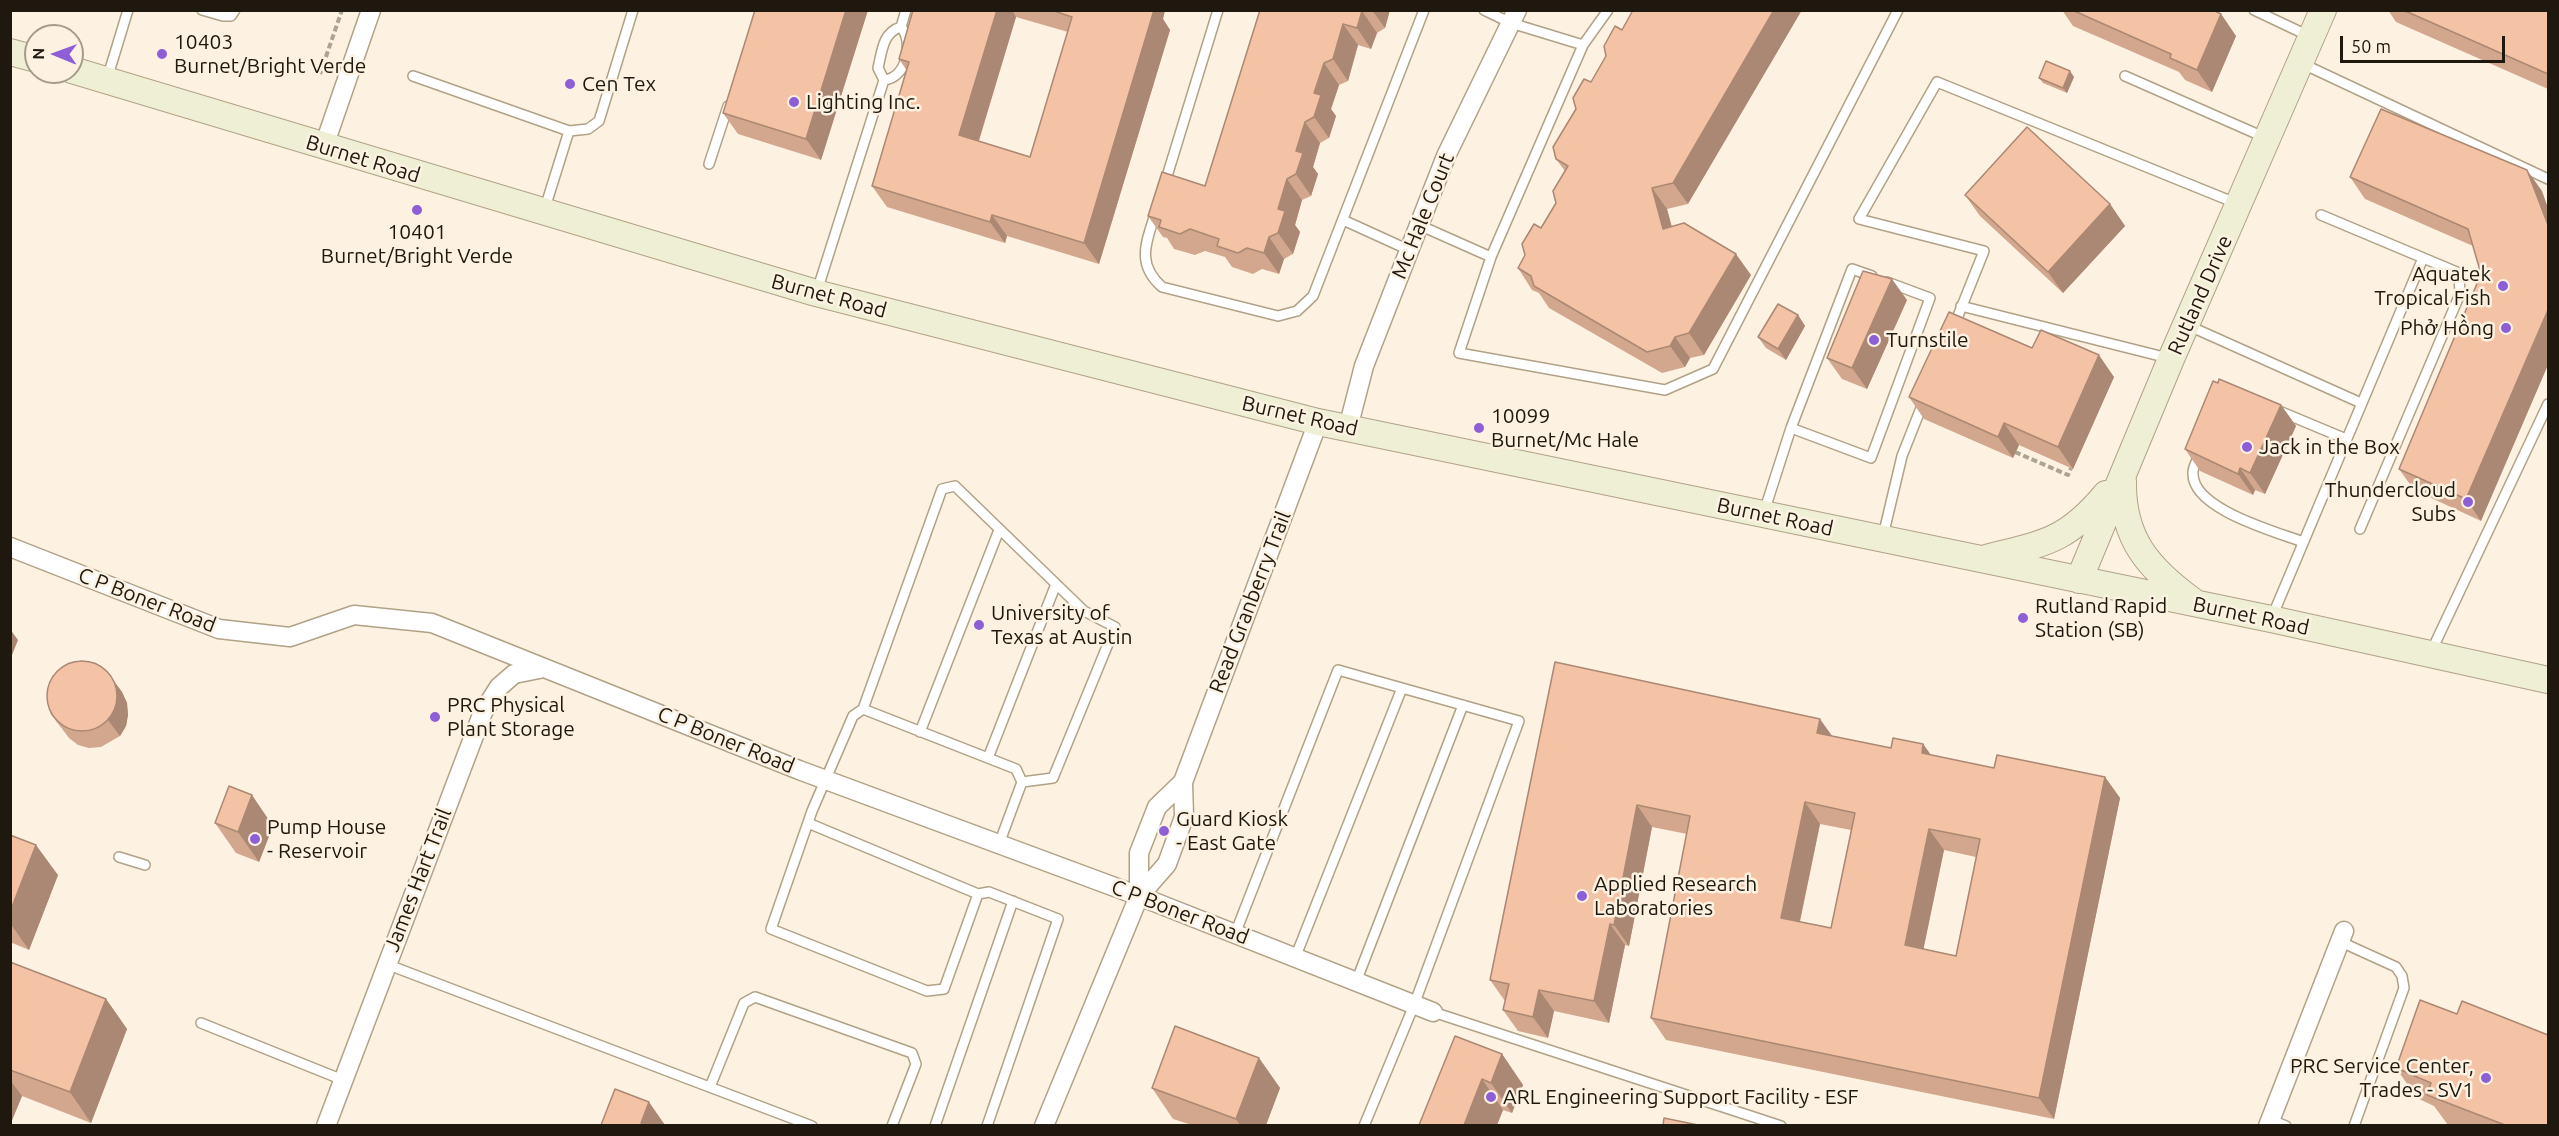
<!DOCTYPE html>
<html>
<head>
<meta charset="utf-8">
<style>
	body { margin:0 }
	#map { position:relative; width:2559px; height:1136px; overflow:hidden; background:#fdf2e1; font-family:Ubuntu,sans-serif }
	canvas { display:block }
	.frame { position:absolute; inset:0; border:12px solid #1e180e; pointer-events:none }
	.north { position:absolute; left:24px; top:24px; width:60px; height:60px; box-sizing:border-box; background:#fdf2e1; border:2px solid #a49b8d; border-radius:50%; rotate:271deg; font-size:16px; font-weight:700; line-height:24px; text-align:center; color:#1e180e }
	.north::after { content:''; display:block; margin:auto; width:21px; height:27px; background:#8e5ed7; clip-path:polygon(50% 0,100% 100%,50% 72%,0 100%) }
	.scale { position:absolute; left:2340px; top:36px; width:165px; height:27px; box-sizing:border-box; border:3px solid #1e180e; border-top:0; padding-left:8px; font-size:18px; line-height:21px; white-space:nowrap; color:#1e180e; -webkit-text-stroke:4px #fdf2e1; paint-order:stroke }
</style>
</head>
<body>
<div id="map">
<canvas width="2559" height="1136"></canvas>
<div class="frame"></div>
<div class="north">N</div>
<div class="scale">50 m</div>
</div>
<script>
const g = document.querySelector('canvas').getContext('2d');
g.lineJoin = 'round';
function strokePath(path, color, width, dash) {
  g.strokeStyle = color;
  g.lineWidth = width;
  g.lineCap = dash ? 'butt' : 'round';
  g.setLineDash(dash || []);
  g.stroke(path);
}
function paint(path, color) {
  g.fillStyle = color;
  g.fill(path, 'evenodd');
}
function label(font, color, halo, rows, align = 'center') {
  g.font = font + ' Ubuntu,sans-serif';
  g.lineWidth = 5;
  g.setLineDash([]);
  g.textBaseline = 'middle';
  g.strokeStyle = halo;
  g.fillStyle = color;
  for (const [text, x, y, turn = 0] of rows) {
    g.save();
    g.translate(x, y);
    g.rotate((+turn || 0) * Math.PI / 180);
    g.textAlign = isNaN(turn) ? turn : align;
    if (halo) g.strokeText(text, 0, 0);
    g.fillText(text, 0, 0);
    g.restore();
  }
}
const path = new Path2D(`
	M320 74 342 10
	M2015 452 2068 475 2071 468`);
const lane = new Path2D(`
	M202 10 223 16H231L235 10
	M1484 10 1511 23 1583 45 1491 257
	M2254 10 2309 36
	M901 27C914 42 907 78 884 80L878 68C882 51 883 32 901 27Z
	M901 27 906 10
	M1583 45 1608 10
	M2301 63 2548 179
	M413 76 569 131
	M2125 76 2266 138
	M107 79 128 10
	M709 164 728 106
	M1164 186 1218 10
	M544 211 569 131 588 129 599 121 633 10
	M1156 211C1147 241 1135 263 1162 287L1278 316 1297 311 1313 296 1424 10
	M2321 215 2459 273 2460 294 2360 529
	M1343 220 1409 250
	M1419 225 1491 257 1459 353 1665 390 1713 369 1898 10
	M817 291 884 80
	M1961 306 2168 358
	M2187 325 2361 403
	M1954 326 1984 251 1859 219 1937 82 2238 204
	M2279 411 2346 439
	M1791 428 1871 458 1930 298 1887 282
	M2200 452C2198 459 2192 468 2193 474 2193 509 2274 531 2303 542
	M1764 512 1791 428 1852 269 1872 276
	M1883 536 1902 456 1923 403
	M2272 617 2423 258
	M2431 652 2548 404
	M863 709 942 489 955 486 1084 611 1115 627 1053 778 1022 782
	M920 732 999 530
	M988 758 1056 584
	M808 823 978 894
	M119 857 145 865
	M1235 934 1338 670 1519 721 1414 1005 1364 1126
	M2341 942 2396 967 2402 976 2404 988 2354 1126
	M1295 958 1402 688
	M386 964 812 1126
	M1356 982 1463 705
	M1433 1012 1781 1126
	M201 1023 343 1080
	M710 1087 744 1003 755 997 912 1053 916 1064 892 1126
	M2271 1120 2286 1126
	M935 1126 1013 901
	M987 1126 1058 919 989 892 978 894 944 989 927 991 771 929 812 811 853 716 863 709 1016 769 1022 782 999 844`);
const street = new Path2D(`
	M324 146 371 10
	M1348 428 1364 366 1446 156 1517 10
	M10 547 219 629 290 637 354 615 432 623 799 770 1139 896 1433 1012
	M1139 896V853L1157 807 1183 782
	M326 1126 483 712 499 687 514 674 544 668
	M1044 1126 1139 896 1167 864 1184 817 1183 782 1318 422
	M2268 1126 2344 931`);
const secondary = new Path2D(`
	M10 52 36 59
	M72 70 816 293 1318 422 2271 619 2548 680
	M2123 481C2122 539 2149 569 2193 601
	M1986 558C2044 543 2066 542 2106 494
	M2079 580 2171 359 2323 10`);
const wall = new Path2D(`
	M755 10H868L821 160 738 134 723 113Z
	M913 10H1165L1163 19 1170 30 1099 264 1007 236 1005 243 887 207 872 186 907 71 899 59ZM1016 17 1068 32 1030 157 979 141Z
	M1260 10H1390L1385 28 1377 33 1371 49 1358 45 1348 81 1339 85 1331 109 1336 116 1329 138 1320 143 1313 167 1318 174 1311 196 1302 200 1295 225 1300 232 1293 254 1284 259 1279 274 1262 269 1253 274 1232 267 1225 257 1205 251 1195 255 1174 249 1167 238 1163 237 1148 216 1205 186Z
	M2062 10H2213L2221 14 2236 36 2212 92 2185 80 2179 72 2073 26Z
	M2388 10H2548V89L2396 22Z
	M1622 30 1688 204 1667 209 1672 227 1751 275 1704 355 1690 358 1685 367 1662 373 1549 308 1539 293 1532 290 1518 268 1556 203 1565 171 1556 159 1591 82Z
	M2074 77 2067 93 2043 83 2039 78Z
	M2350 177 2542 191 2481 521 2414 490 2399 469 2481 274 2473 246 2365 199Z
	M1965 195 2110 204 2125 226 2063 293 1980 216Z
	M1907 300 1867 389 1842 379 1827 358Z
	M1798 315 1805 326 1786 360 1766 348 1758 337Z
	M2032 348 2114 377 2073 469 2019 445 2013 458 1924 419 1909 397Z
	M2218 383 2281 405 2296 426 2265 494 2255 490 2253 495 2200 471 2185 449Z
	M1555 662 1832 736 1891 748 1923 744 1931 755 1994 768 2105 777 2120 798 2054 1119 1666 1040 1651 1018 1687 834 1652 827 1629 946 1625 945 1609 1023 1554 1011 1548 1038 1518 1031 1503 1010 1505 1001 1490 980ZM1820 824 1851 830 1831 928 1800 922ZM1944 850 1976 857 1956 956 1923 949Z
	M110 676 122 692 127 703 128 715 126 726 120 736 101 747 89 748 78 745 69 738 50 713Z
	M215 823 273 826 259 862 236 853Z
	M10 835 58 875 29 950 10 942Z
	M10 962 106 999 127 1029 91 1123 22 1096 10 1125Z
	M1502 1054 1523 1085 1512 1113 1503 1110 1497 1125H1419Z
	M1259 1058 1280 1088 1266 1125H1192L1173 1119 1152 1088Z
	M2396 1068 2548 1125H2448L2434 1106 2417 1098Z`);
const shadedWall = new Path2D(`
	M846 10H868L821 160 806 139Z
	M997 10H1012L1016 17 974 156 959 135Z
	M1149 10H1165L1163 19 1170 30 1099 264 1084 243Z
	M1372 10H1390L1385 28Z
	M1774 10H1802L1688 204 1673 183Z
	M1362 11 1377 33 1371 49 1357 28Z
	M2221 14 2236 36 2212 92 2197 70Z
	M1343 24 1358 45 1348 81 1333 59Z
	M1324 63 1339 85 1331 109 1336 116 1329 138 1314 117V93Z
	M2070 71 2074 77 2067 93 2063 88Z
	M1305 122 1320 143 1313 167 1318 174 1311 196 1296 174V151Z
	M2527 170 2542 191 2548 208V225Z
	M1287 179 1302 200 1295 225 1300 232 1293 254 1278 233V209Z
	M1652 188 1667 209 1678 251 1663 229Z
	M2110 204 2125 226 2063 293 2048 272Z
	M992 215 1007 236 1005 243 990 222Z
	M1269 237 1284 259 1279 274 1264 253Z
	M1736 254 1751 275 1704 355 1689 333Z
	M1892 279 1907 300 1867 389 1852 368Z
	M2548 310V365L2481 521 2466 499Z
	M1798 315 1805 326 1786 360 1778 349Z
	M1675 337 1690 358 1685 367 1670 346Z
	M2099 355 2114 377 2073 469 2058 447Z
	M2281 405 2296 426 2265 494 2250 473Z
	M2004 423 2019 445 2013 458 1998 437Z
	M2240 468 2255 490 2253 495 2238 474Z
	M10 629 18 640 10 660Z
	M110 676 122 692 127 703 128 715 126 726 120 736 108 720Z
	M1820 719 1835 740 1817 733Z
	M1923 744 1938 765 1922 753Z
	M2105 777 2120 798 2054 1119 2039 1098Z
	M252 795 273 826 259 862 238 832Z
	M1805 802 1820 824 1796 939 1781 918Z
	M1637 805 1652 827 1629 946 1614 925Z
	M1929 829 1944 850 1920 966 1905 945Z
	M36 845 58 875 29 950 10 923V912Z
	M1610 924 1625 945 1609 1023 1594 1001Z
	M1539 990 1554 1011 1548 1038 1533 1017Z
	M106 999 127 1029 91 1123 70 1092Z
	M1502 1054 1523 1085 1512 1113 1491 1083Z
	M1259 1058 1280 1088 1266 1125H1240L1236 1119Z
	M1482 1079 1503 1110 1497 1125H1464Z
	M10 1080 22 1096 10 1125Z
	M649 1102 665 1125H643L641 1123Z`);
const building = new Path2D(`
	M755 10H846L806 139 723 113Z
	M913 10H997L959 135 1030 157 1072 17 1051 10H1154L1084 243 992 215 990 222 872 186 909 62 899 59Z
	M1260 10H1363L1362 11 1357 28 1343 24 1333 59 1324 63 1314 93 1321 95 1314 117 1305 122 1296 151 1303 153 1296 174 1287 179 1278 209 1285 211 1278 233 1269 237 1264 253 1247 248 1238 253 1217 246 1219 239 1190 229 1180 234 1159 227 1161 220 1148 216 1162 172 1205 186Z
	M1633 10H1774L1673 183 1652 188 1663 229 1684 223 1736 254 1689 333 1675 337 1670 346 1647 352 1534 286 1531 276 1518 268 1525 255 1522 244 1534 224 1541 228 1556 203 1553 191 1568 166 1556 159 1553 147 1576 109 1573 98 1584 79 1591 82 1606 56 1604 46 1615 26 1622 30Z
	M2072 10H2213L2221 14 2197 70 2170 58 2171 54Z
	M2403 10H2548V74Z
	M2046 61 2070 71 2063 88 2039 78Z
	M2381 109 2527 170 2548 225V310L2466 499 2399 469 2481 274 2468 229 2350 177Z
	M2027 127 2110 204 2048 272 1965 195Z
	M1863 271 1892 279 1852 368 1827 358Z
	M1778 304 1798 315 1778 349 1758 337Z
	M1949 312 2032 348 2041 330 2099 355 2058 447 2004 423 1998 437 1909 397Z
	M2219 379 2281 405 2250 473 2240 468 2238 474 2185 449 2213 381 2218 383Z
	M47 696a35 35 0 1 1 70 0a35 35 0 1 1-70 0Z
	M1555 662 1820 719 1817 733 1891 748 1893 738 1923 744 1922 753 1994 768 1997 755 2105 777 2039 1098 1651 1018 1690 816 1637 805 1614 925 1610 924 1594 1001 1539 990 1533 1017 1503 1010 1509 984 1490 980ZM1805 802 1855 813 1831 928 1781 918ZM1929 829 1980 839 1956 956 1905 945Z
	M229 786 252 795 238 832 215 823Z
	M10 835 36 845 10 912Z
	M10 962 106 999 70 1092 10 1070Z
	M2420 1000 2457 1014 2462 1001 2548 1035V1125H2505L2427 1095 2431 1083 2396 1068Z
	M1175 1026 1259 1058 1236 1119 1152 1088Z
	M1455 1036 1502 1054 1491 1083 1482 1079 1464 1125H1419Z
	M615 1089 649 1102 641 1123 647 1125H601Z
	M1664 1118 1698 1125H1663Z`);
const markers = [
	[162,54,6,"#8e5ed7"],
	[570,84,6,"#8e5ed7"],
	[794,102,6,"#8e5ed7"],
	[417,210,6,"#8e5ed7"],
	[2503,286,6,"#8e5ed7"],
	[2506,328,6,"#8e5ed7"],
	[1874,340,6,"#8e5ed7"],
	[1479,428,6,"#8e5ed7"],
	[2247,447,6,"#8e5ed7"],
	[2468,502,6,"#8e5ed7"],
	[2023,618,6,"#8e5ed7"],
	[979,625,6,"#8e5ed7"],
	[435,717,6,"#8e5ed7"],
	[1164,831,6,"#8e5ed7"],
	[255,839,6,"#8e5ed7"],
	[1582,896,6,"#8e5ed7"],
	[2486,1078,6,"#8e5ed7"],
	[1491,1097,6,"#8e5ed7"]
];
const poiNames = [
	["10403",174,42],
	["Burnet/Bright Verde",174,66],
	["Cen Tex",582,84],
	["Lighting Inc.",806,102],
	["10401",417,232,"center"],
	["Burnet/Bright Verde",417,256,"center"],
	["Aquatek",2491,274,"right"],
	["Tropical Fish",2491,298,"right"],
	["Phở Hồng",2494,328,"right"],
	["Turnstile",1886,340],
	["10099",1491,416],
	["Burnet/Mc Hale",1491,440],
	["Jack in the Box",2259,447],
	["Thundercloud",2456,490,"right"],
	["Subs",2456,514,"right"],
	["Rutland Rapid",2035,606],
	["Station (SB)",2035,630],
	["University of",991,613],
	["Texas at Austin",991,637],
	["PRC Physical",447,705],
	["Plant Storage",447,729],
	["Guard Kiosk",1176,819],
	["- East Gate",1176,843],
	["Pump House",267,827],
	["- Reservoir",267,851],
	["Applied Research",1594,884],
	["Laboratories",1594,908],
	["PRC Service Center,",2474,1066,"right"],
	["Trades - SV1",2474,1090,"right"],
	["ARL Engineering Support Facility - ESF",1503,1097]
];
const streetNames = [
	["Burnet Road",363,159,17],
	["Mc Hale Court",1423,216,-68],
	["Rutland Drive",2200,295,-66],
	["Burnet Road",829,296,15],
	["Burnet Road",1300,416,13],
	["Burnet Road",1775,517,12],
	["C P Boner Road",147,600,21],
	["Read Granberry Trail",1250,602,-69],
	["Burnet Road",2251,616,12],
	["C P Boner Road",726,740,22],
	["James Hart Trail",418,880,-69],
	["C P Boner Road",1180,912,21]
];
strokePath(lane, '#b1a186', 12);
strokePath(street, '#b1a186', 21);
strokePath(secondary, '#b1a186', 28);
strokePath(path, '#ada395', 4, [6, 3]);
strokePath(lane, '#fff', 9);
strokePath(street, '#fff', 18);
strokePath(secondary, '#efefd6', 26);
paint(wall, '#d2a78d');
paint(shadedWall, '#ab8873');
paint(building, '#f4c2a4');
strokePath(building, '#ab8873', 1.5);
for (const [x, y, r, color] of markers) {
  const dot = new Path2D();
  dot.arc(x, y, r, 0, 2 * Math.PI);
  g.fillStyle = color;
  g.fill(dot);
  strokePath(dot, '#fdf2e1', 2);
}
label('21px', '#1e180e', '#fdf2e1', poiNames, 'left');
label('21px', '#1e180e', '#fdf2e1', streetNames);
</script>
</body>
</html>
